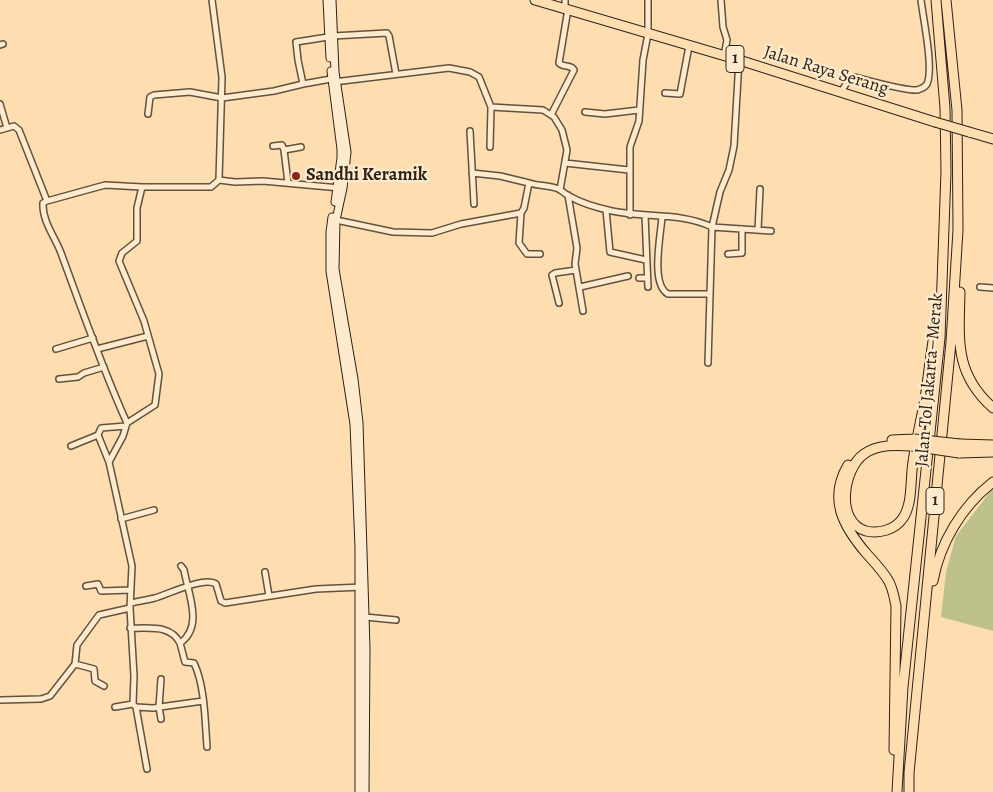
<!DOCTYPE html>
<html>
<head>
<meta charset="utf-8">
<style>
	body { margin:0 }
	canvas { display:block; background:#fedeb0 }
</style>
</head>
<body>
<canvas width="993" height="792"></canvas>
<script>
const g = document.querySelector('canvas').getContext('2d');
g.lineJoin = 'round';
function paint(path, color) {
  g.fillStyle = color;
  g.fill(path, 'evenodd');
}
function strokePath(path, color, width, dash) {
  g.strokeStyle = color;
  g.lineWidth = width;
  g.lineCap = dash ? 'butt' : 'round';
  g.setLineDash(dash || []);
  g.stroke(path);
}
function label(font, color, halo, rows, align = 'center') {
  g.font = font + ' Alegreya,serif';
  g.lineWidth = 4.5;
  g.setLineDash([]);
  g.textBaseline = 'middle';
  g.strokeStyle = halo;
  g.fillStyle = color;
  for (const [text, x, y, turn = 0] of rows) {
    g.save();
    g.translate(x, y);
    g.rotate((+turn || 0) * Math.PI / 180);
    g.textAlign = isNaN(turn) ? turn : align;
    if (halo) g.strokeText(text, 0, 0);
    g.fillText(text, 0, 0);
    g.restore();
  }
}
const green = new Path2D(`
	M993 488V631L941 617 946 572 956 536Z`);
const street = new Path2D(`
	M212 0 222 77 219 180
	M721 0 723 27 727 40 724 56
	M565 8V0
	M333 36 387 33 389 36 396 74
	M0 45 3 44
	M334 82 449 68 470 72 479 77 491 107 490 147
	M303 84 298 60 296 42 328 37
	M841 92 849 79 853 77C868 80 904 91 917 90 921 89 925 87 927 84 934 68 923 18 921 0
	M665 93 680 94 689 46
	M0 104 7 128
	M491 107 543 110 554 117 562 130 567 150 560 190
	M585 112 605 114 639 110
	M148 114 150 97 154 95 190 92 222 98 274 91 303 84 331 79
	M551 115 574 70C571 64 563 68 559 63L568 9
	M0 130 14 126 19 130 47 201 105 185 142 187
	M470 131 474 204
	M273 146 282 145 284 150 301 147
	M284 150 288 183
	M565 163 629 170
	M472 173 500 176 529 183
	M568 195 577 248 575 264 583 311
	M47 201 43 203C42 221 55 237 61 253 82 310 102 368 127 423
	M606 210 610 252 646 260
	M521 213 519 243 527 254H540
	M630 215V147L639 121 643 60 648 34V0
	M645 215 648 287
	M662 216C661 235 650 284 668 294H710
	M336 220 393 232 432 233 461 224 521 213 524 208 529 183C538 186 550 185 559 189 562 191 565 194 569 196 581 203 598 208 612 211 645 218 680 212 712 227L771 231
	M758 230 760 189
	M728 254 742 253V229
	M639 278H647
	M580 287 628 276
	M980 287 993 288
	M559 303 552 275 555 273 576 270
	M56 349 93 338
	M97 349 148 336
	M708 363 712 227 720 192 729 170 734 146 739 60
	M59 379 78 377 84 373 104 367
	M98 435 101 428 126 426
	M71 446 98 435 109 462
	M121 519 154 510
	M181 566 184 570C188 593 204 627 180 643L185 662 194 663C205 686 205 721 207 747
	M265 572 269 596
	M86 586 98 584 101 591 131 590
	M131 603C139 601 147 600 155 598 169 594 204 576 216 584L221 601 225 603 316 589 362 587
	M130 608 132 566 109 462 123 436 127 423 155 405 159 374 144 321 119 261 122 253 137 241V208L142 187H211L219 180 235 182 263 181 340 188
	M365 617 396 620
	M130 628C150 629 170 624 180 643
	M75 664 94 669 95 681 104 686
	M161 679 159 707 161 719
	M0 700 41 699 50 696 75 664 77 645 99 615 130 608 134 676 133 704 136 707 153 708 203 701
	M115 707 133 704
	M136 707 147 769`);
const secondary = new Path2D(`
	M327 0 330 58
	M332 0 335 72 347 152 343 188 336 220 335 269 354 379 359 423 366 648 365 792
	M331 71 341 149V158L335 202
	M332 217 330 232V271L354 424 359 547V792`);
const highway = new Path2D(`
	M535 0 739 60 935 122
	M969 132 993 139
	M960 292C959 340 954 373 993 408
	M892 440 914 439
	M960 444 993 445
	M912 446C896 445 878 444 864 454 843 469 835 522 866 531 879 534 895 530 903 518 913 503 910 480 913 462 916 441 921 420 925 399 929 371 932 344 937 316
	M959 453 993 452
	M848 465C828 499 843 526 866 553 874 562 882 570 888 580 893 588 894 597 896 606L894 750
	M933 581C940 543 962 506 993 482
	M897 792 903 687 940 338 946 172 945 108 936 0
	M909 792V773L951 342 958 230 957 110 946 0`);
const highwayBridge = new Path2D(`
	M935 122 969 132
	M914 439 960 444
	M912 446 959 453`);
const markers = [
	[296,176,5,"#8f2418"]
];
const shields = [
	[735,59,18],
	[935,501,18]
];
const shieldNames = [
	["1",735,59],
	["1",935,501]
];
const streetNames = [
	["Jalan Raya Serang",826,71,17],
	["Jalan Tol Jakarta–Merak",930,380,-85]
];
const poiNames = [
	["Sandhi Keramik",306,176]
];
paint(green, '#bfc18c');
strokePath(street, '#61513f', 8);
strokePath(secondary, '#2d2219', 9);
strokePath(highway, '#2d2219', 11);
strokePath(street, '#feeacc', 5);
strokePath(secondary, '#feeacc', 7);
strokePath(highway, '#fedeb0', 9);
strokePath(highwayBridge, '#2d2219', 11, []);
strokePath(highwayBridge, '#fedeb0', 9);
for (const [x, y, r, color] of markers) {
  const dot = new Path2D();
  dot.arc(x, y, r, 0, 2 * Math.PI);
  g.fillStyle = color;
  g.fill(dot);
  strokePath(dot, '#feeacc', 2);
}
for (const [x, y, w] of shields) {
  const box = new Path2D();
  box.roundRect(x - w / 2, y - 13.5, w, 27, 4);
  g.fillStyle = '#feeacc';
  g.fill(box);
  strokePath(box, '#2d2219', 1);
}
label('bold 16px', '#2d2219', null, shieldNames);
label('18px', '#2d2219', '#feeacc', streetNames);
label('bold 18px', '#2d2219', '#feeacc', poiNames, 'left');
</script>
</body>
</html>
